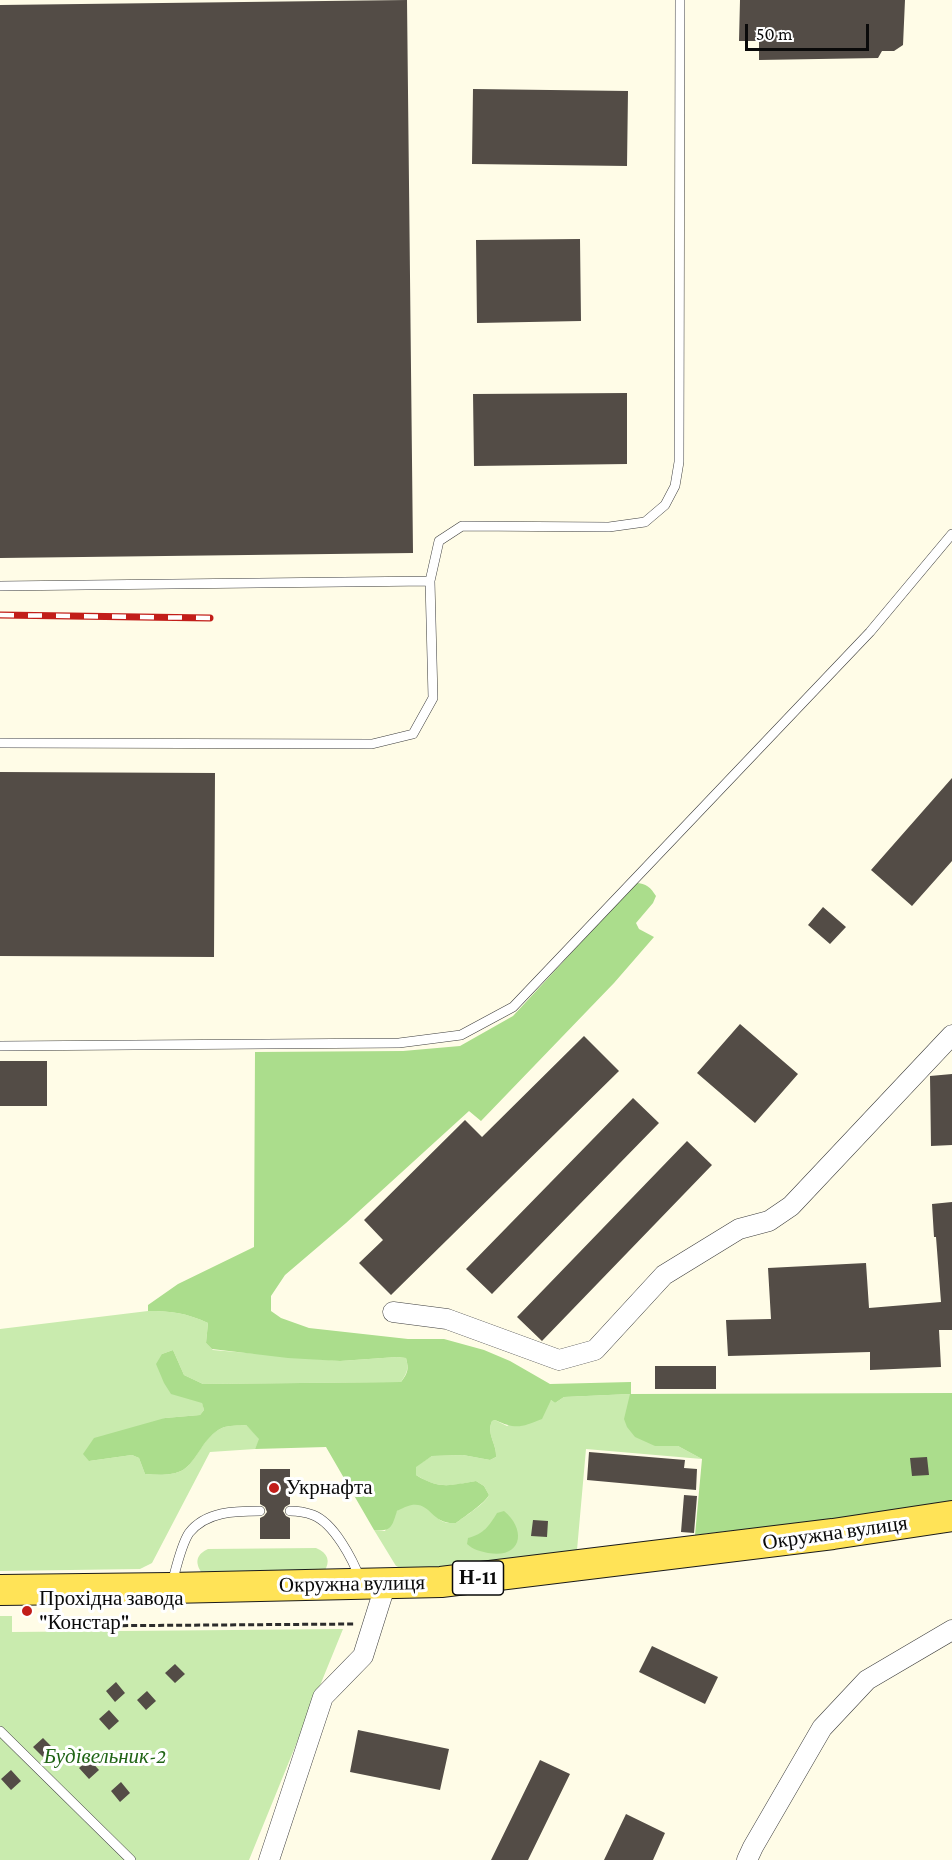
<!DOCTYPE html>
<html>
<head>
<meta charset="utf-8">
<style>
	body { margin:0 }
	#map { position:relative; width:952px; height:1860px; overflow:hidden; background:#fffce7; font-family:"Crimson Pro",serif }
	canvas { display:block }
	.scale { position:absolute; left:745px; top:24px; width:124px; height:27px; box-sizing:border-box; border:3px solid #0a0a0a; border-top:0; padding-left:8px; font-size:18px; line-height:21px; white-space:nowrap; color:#0a0a0a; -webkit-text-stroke:4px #fff; paint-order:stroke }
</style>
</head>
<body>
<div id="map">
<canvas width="952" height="1860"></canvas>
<div class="scale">50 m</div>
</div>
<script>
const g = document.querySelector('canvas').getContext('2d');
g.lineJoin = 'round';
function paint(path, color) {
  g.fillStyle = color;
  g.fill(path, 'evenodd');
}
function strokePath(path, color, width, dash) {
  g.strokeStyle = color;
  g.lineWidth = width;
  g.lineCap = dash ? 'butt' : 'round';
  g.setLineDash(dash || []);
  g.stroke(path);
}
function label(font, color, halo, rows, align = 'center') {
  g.font = font + ' "Crimson Pro",serif';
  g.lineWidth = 6;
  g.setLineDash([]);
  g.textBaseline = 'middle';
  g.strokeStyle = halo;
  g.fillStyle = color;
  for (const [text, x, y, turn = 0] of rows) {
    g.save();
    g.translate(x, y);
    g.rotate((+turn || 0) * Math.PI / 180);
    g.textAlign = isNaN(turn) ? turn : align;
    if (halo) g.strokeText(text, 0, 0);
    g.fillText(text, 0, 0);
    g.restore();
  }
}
const green = new Path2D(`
	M148 1311C172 1311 186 1313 208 1323L206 1343 213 1350 340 1361 397 1357 406 1358C409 1369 407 1373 401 1382L203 1384 184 1375 173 1350 162 1354 202 1402 204 1410 200 1415 165 1418 89 1461 132 1455 139 1458 145 1474C157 1475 172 1476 183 1470 198 1460 203 1436 222 1428 228 1425 239 1426 246 1425L260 1439 255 1449 210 1452 152 1563 140 1569 0 1571V1329Z
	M630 1394 655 1446H678L702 1459 586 1449 577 1550 477 1564 413 1569H403L396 1566 374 1530 385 1531C389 1525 392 1516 397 1511 404 1504 421 1501 428 1508 439 1518 439 1524 456 1523 465 1516 485 1504 489 1495L484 1486 476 1481C451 1486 438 1489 416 1475V1466L432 1456 463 1455 490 1460 496 1457C497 1444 486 1434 492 1421L495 1420 507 1426 551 1400 555 1403 564 1397Z
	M316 1548C328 1553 331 1561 324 1572L202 1573C194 1562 197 1554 208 1549Z
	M0 1616H12V1632L343 1629 249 1860H0Z`);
const forest = new Path2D(`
	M636 883C646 883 651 888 656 896L653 903 636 923 639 929 654 937 614 983 481 1121 469 1111 346 1223 285 1275 271 1296V1311L281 1318 309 1328 408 1339H444L484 1350 510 1361 550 1384 631 1382V1394L952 1393V1502L833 1519 695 1535 702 1459 678 1446H655L635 1437 627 1427 624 1419 630 1394 564 1397 555 1403 551 1400 542 1419C522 1427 516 1430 495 1420L492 1421C486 1434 497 1444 496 1457L490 1460 463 1455 432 1456 416 1467V1475C440 1490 451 1485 476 1481L484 1486 489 1495C485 1503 464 1517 456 1523 426 1525 432 1491 397 1511 392 1526 392 1532 374 1530L326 1447 255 1449 259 1439 246 1425C239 1426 228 1425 222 1428 203 1437 198 1460 183 1470 172 1476 157 1475 145 1474L139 1458 132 1455 89 1461 83 1454 94 1438 165 1418 200 1415 204 1410 202 1403 171 1394 164 1383 156 1364 162 1354 173 1350 184 1375 203 1384 401 1382C408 1373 409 1369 406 1358L397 1357 340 1361 288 1358 212 1349 206 1343 208 1323C186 1313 172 1311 148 1311V1305L178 1284 254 1247 255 1052 403 1051 460 1046 513 1016Z
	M504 1511C527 1530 522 1559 488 1553 479 1551 474 1550 467 1544L468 1538C484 1534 489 1526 497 1513Z`);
const building = new Path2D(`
	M407 0 413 553 0 558V5Z
	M740 0H905L903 45 894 51H882L878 58 759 60V41H739Z
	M473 89 628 91 627 166 472 164Z
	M580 239 581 321 477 323 476 240Z
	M627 393V464L474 466 473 394Z
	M0 772 215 773 214 957 0 956Z
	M952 778V861L912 906 871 870Z
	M823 907 846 927 830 944 808 925Z
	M740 1024 798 1074 755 1123 697 1073Z
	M584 1036 619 1071 391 1295 359 1263 383 1240 364 1220 465 1120 482 1137Z
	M0 1061H47V1106H0Z
	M952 1074V1145L931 1146 930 1076Z
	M633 1098 659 1123 492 1294 466 1269Z
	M687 1141 712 1165 542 1341 517 1317Z
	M952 1202V1330H939L941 1367 870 1370V1352L728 1356 726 1320 771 1319 768 1268 866 1263 869 1308 941 1302 936 1237H934L932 1204Z
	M655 1366H716V1389H655Z
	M589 1452 685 1460 684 1468 697 1469 696 1490 587 1480Z
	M927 1457 929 1475 912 1476 910 1458Z
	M260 1469H290V1504L285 1507 283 1511 286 1516 290 1518V1539H260V1518L264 1516 267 1512 265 1507 260 1504Z
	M684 1495 697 1496 694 1533 681 1532Z
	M533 1520 548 1521 547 1537 531 1536Z
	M652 1646 718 1677 705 1704 639 1672Z
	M175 1664 185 1674 175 1683 165 1673Z
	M116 1682 125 1693 115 1702 106 1691Z
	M147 1691 156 1701 146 1710 137 1700Z
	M109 1710 119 1721 109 1730 99 1719Z
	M358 1730 449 1749 440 1790 350 1772Z
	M43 1738 53 1748 43 1757 33 1747Z
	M89 1759 99 1770 89 1779 79 1768Z
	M540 1760 570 1774 528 1860H491Z
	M11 1770 21 1781 11 1790 1 1779Z
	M121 1782 130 1793 120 1802 111 1791Z
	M626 1814 665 1833 653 1860H604Z`);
const path = new Path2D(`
	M55 1613 70 1626 355 1624`);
const service = new Path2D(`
	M0 586 430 581
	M0 743 372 744 413 734 433 698 430 581 439 541 462 526 609 527 645 522 665 505 675 486 679 462 680 0
	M0 1046 399 1043 461 1035 513 1007 870 632 952 534
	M290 1511C298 1511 305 1512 313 1515 334 1523 353 1560 360 1579
	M172 1583C176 1569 181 1545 189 1533 206 1511 236 1511 260 1511
	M0 1731 131 1860`);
const minor = new Path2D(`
	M393 1312 447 1319 559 1360 595 1350 664 1275 739 1229 769 1221 791 1206 952 1035
	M269 1860 323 1697 363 1656 386 1583
	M747 1860 753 1847 822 1728 867 1680 952 1630`);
const primary = new Path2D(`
	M0 1590 170 1588 441 1582 833 1534 952 1516`);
const rail = new Path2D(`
	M0 615 210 618`);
const markers = [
	[274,1488,6,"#c21e19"],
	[27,1611,6,"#c21e19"]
];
const shields = [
	[478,1578,51]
];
const shieldNames = [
	["Н-11",478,1578]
];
const poiNames = [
	["Укрнафта",286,1488],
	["Прохідна завода",39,1599],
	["\"Констар\"",39,1623]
];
const streetNames = [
	["Окружна вулиця",835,1533,-8],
	["Окружна вулиця",352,1584,-1]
];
const parkNames = [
	["Будівельник-2",105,1757]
];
paint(green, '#c9ebae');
paint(forest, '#abdd8c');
paint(building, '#534c46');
strokePath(service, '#3d3d3d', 10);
strokePath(minor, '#3d3d3d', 21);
strokePath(primary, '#1b1b1b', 32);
strokePath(path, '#2c2c2c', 3, [6, 3]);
strokePath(service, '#fff', 9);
strokePath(minor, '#fff', 20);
strokePath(primary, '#ffe357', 30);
strokePath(rail, '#c21e19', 7);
strokePath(rail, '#fff', 4.5, [14]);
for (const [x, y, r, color] of markers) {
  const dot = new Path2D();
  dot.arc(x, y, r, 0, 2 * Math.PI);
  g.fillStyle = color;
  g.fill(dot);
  strokePath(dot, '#fff', 2);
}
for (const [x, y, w] of shields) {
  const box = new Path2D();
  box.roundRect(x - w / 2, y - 17, w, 34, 4.5);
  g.fillStyle = '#fff';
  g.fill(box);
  strokePath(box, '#0a0a0a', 1.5);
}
label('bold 20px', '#0a0a0a', null, shieldNames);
label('21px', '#0a0a0a', '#fff', poiNames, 'left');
label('21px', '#0a0a0a', '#fff', streetNames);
label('italic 21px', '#216517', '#fff', parkNames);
</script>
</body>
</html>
